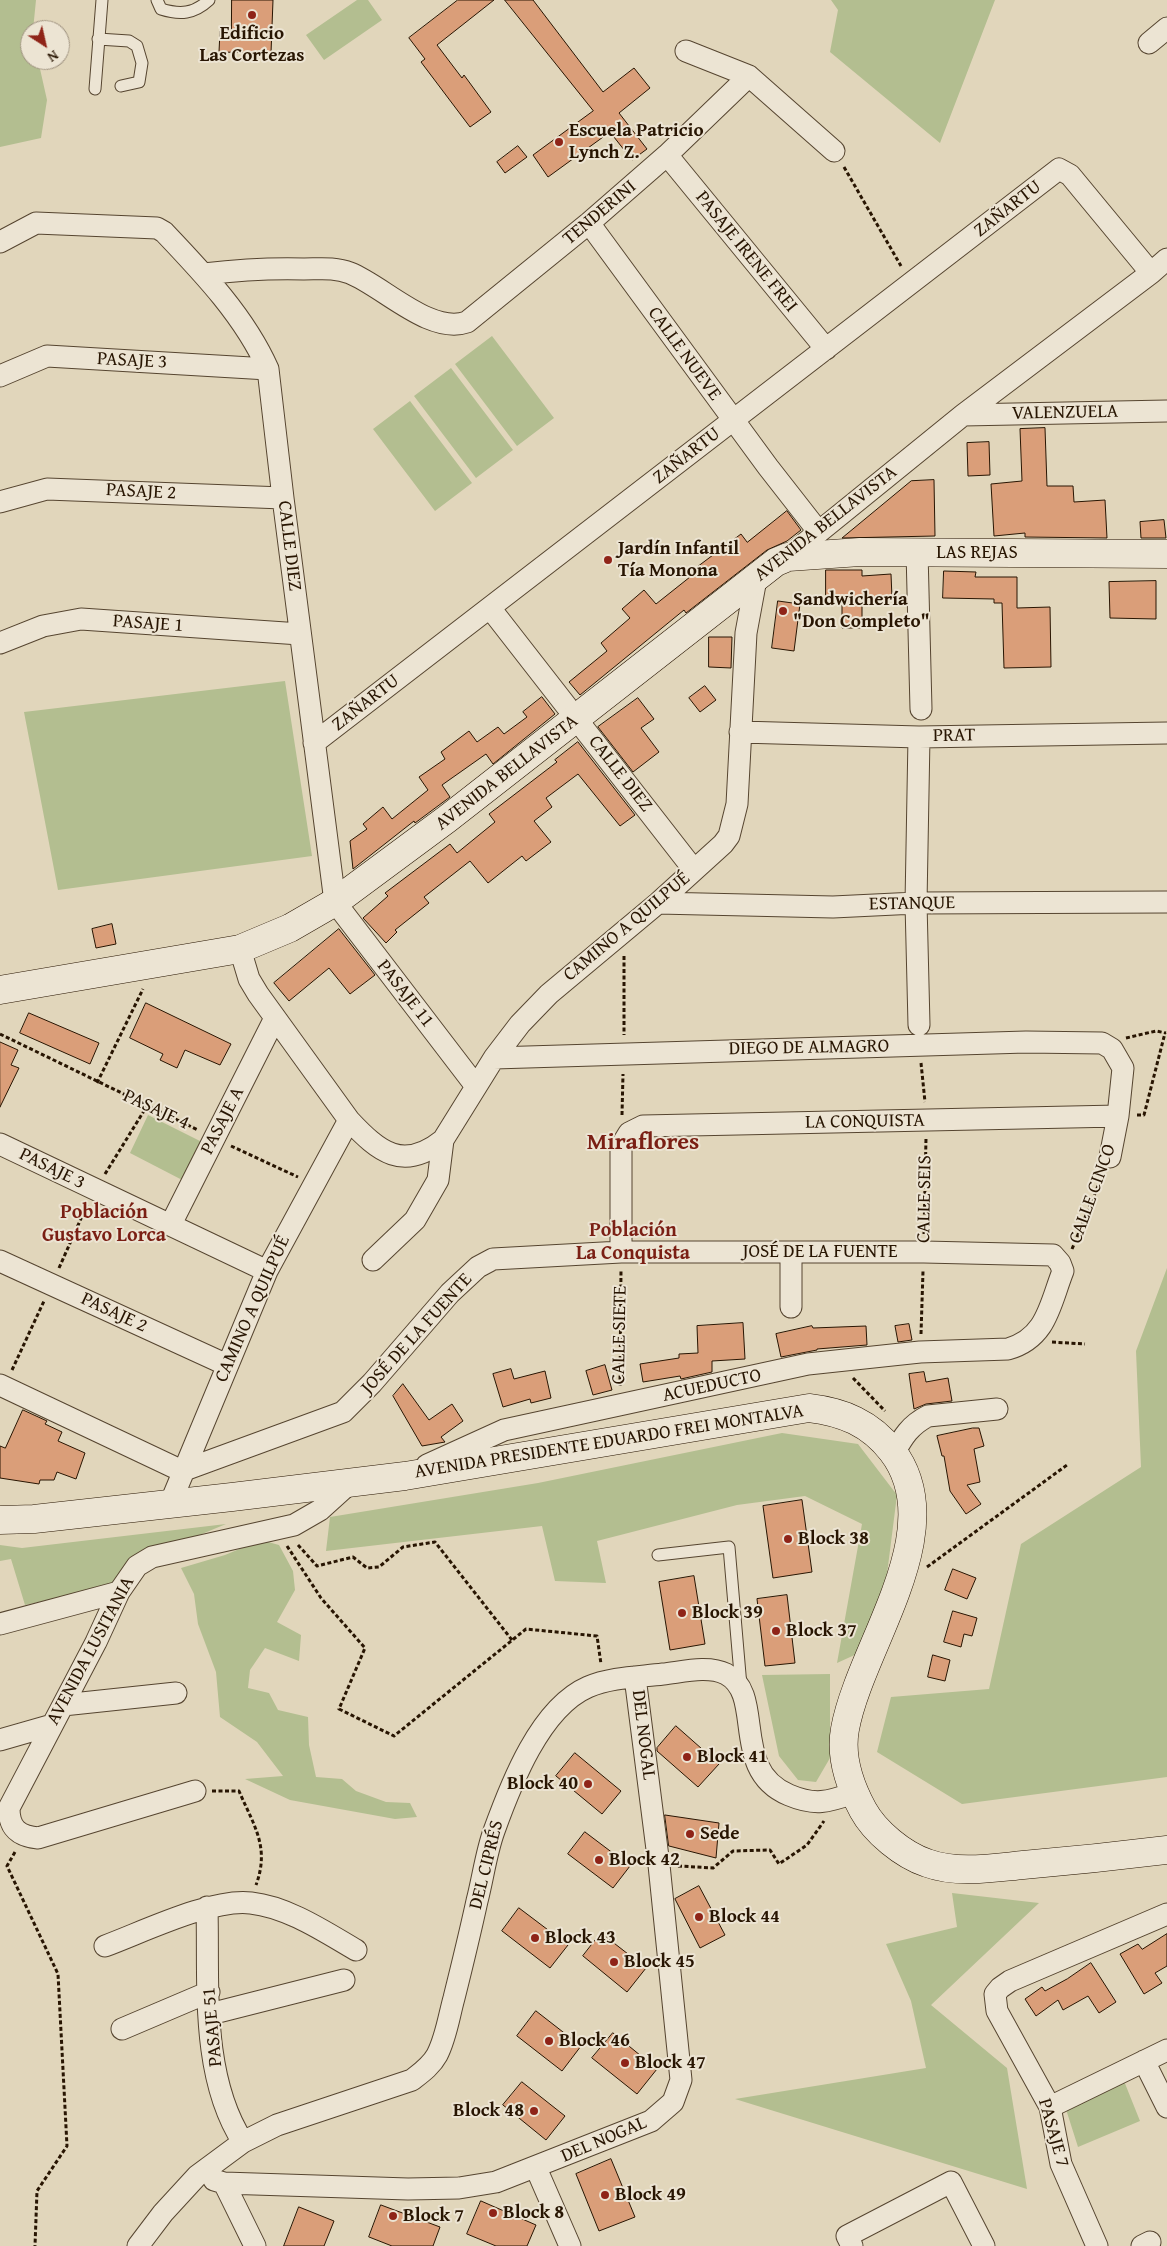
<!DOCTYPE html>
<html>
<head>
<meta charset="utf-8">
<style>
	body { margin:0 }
	#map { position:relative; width:1167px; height:2246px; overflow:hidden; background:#e1d6bb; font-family:"Gentium Book Plus",serif }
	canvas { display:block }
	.north { position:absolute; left:20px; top:20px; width:50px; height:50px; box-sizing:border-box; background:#ece4d3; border:1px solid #9e917f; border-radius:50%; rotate:145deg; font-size:14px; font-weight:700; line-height:20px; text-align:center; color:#281502 }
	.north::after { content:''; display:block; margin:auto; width:18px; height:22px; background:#8f2418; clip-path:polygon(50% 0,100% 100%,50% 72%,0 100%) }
</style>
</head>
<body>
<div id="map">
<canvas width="1167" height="2246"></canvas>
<div class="north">N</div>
</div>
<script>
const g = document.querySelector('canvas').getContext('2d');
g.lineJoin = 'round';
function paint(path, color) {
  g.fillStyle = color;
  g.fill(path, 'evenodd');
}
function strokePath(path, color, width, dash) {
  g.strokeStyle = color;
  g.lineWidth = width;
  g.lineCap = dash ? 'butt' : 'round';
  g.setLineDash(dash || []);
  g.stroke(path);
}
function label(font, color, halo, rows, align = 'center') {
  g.font = font + ' "Gentium Book Plus",serif';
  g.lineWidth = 4;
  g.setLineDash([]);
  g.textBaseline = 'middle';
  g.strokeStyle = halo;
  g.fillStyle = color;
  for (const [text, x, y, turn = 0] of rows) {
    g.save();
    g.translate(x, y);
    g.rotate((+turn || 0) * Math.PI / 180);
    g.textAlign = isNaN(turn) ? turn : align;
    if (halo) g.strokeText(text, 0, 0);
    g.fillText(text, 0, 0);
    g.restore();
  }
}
const green = new Path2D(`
	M0 0H36L33 30H30V60H38L47 100 41 138 0 147Z
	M357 0H368L382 20 324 60 306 35Z
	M831 0H995L940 143 830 52 838 10Z
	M492 336 554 418 517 446 455 364Z
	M451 368 513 450 476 478 414 396Z
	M410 401 472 483 435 511 373 429Z
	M285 681 312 856 58 890 24 712Z
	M148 1115 208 1145 188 1183 130 1153Z
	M1167 1268V1777L962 1804 877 1752 891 1697 989 1689 1021 1544 1141 1467 1136 1351Z
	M782 1433 858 1444 897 1495 887 1574 859 1653 837 1663 862 1524 805 1496 737 1505 597 1541 606 1583 555 1581 542 1526 326 1551 330 1517 538 1483Z
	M226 1524 149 1556 122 1584 25 1605 11 1559 0 1561V1545L22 1548Z
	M261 1540 279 1545 293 1571 295 1590 277 1622 301 1635 299 1661 265 1648 250 1670 248 1688 269 1693 278 1710 308 1717 309 1745 316 1777 342 1779 356 1791 386 1802 410 1803 417 1817 395 1819 290 1800 245 1779 283 1776 257 1742 220 1717 216 1672 198 1624 194 1594 181 1568 225 1555Z
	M830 1674V1758L816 1782 798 1780 779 1756 762 1675Z
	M952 1893 1039 1903 931 2005 1007 2068 1027 2189 735 2099 926 2068 911 2001 886 1944 957 1927Z
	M1122 2076 1140 2121 1078 2147 1064 2103Z`);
const building = new Path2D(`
	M232 0H273L271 53 219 52 220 31H231Z
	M458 0H494L437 45 462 78 464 75 491 112 470 127 421 62 425 59 409 38Z
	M505 0H533L603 92 634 68 650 88 619 113 647 149 632 160 610 132 548 177 533 155 593 111Z
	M518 146 527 157 505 173 497 162Z
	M1045 428 1047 486H1073L1074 502 1105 500 1107 538 1025 537V533L994 536 991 484 1022 481 1020 429Z
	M989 442 990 475 968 476 967 443Z
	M934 480 935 536 842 538 911 481Z
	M787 511 801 530 787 541 767 550 686 613 684 610 580 695 569 682 607 651 601 643 630 618 622 609 644 590 656 604 695 573 693 570 741 534 747 542Z
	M1164 520 1166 538H1141L1140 522Z
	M826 570H862V576L891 574 892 598 862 600V628H842V597H826Z
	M944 571 976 572 975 577H1017V608L1050 607 1051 667 1004 668 1002 603H994V599L943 598Z
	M1156 581V619L1110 618 1109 582Z
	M778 601 800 604 794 651 772 648Z
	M709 637H732L731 668 709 667Z
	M705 686 716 700 700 712 689 698Z
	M542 697 555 714 493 764 486 754 442 785 450 797 415 823 414 821 353 869 350 841 367 829 363 824 383 807 392 819 428 790 419 777 445 759 441 752 469 731 477 742 498 727 504 734 527 717 523 712Z
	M638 698 654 719 641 728 659 752 633 772 598 727Z
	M578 742 635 815 620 826 578 774 546 798 552 807 534 821 551 842 526 861 522 856 488 883 470 861 424 897 429 903 395 930 397 932 386 943 363 918 388 896 385 893 450 844 457 853 495 822 489 814 557 762 555 760Z
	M112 924 116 944 96 948 92 929Z
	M339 929 375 975 350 994 329 968 289 1001 274 983Z
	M146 1003 231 1044 220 1065 185 1050 177 1068 160 1060 163 1054 130 1038Z
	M29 1013 99 1043 90 1064 20 1033Z
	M0 1042 18 1050 11 1065 19 1068 0 1107Z
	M743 1323 745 1359 712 1361V1372L681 1379 680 1376 643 1382 640 1364 679 1358V1354L698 1353 697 1326Z
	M909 1324 912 1340 898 1342 895 1326Z
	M812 1326 813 1328 866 1326 867 1345 817 1349V1350L781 1357 776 1334Z
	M605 1365 612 1390 593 1395 586 1371Z
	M511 1369 514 1379 545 1371 551 1398 531 1403 530 1399 503 1407 493 1374Z
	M924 1372 926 1382 948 1378 952 1401 926 1404 914 1409 909 1374Z
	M403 1384 429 1420 452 1404 463 1421 441 1437 445 1442 422 1446 393 1396Z
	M23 1410 47 1421 45 1424 62 1432 58 1441 85 1453 76 1479 57 1472 54 1480H40L39 1484 0 1478V1446L5 1448Z
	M973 1428H979L984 1446 974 1449 980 1482 967 1485 981 1504 966 1514 950 1491 944 1456H942L937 1436Z
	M802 1500 812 1572 773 1578 763 1506Z
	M953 1569 976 1578 967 1599 945 1590Z
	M694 1576 705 1644 670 1650 659 1582Z
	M787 1595 795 1663 765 1666 757 1599Z
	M953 1611 977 1618 972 1636 964 1634 961 1647 944 1642Z
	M933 1655 950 1660 945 1681 928 1677Z
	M676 1726 719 1764 698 1787 657 1751V1748Z
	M575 1753 621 1791 602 1814 556 1776Z
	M665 1815 719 1823 716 1858 669 1846Z
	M585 1832 630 1866 613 1888 568 1854Z
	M699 1886 725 1935 700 1948 675 1899Z
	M519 1908 568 1945 550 1968 502 1931Z
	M601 1933 646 1968 627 1992 583 1956Z
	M1167 1934V1966L1155 1973 1162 1983 1144 1994 1120 1954 1138 1944 1142 1949Z
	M1091 1963 1116 2002 1099 2013 1088 1996 1063 2010 1058 2000 1036 2016 1025 1999 1042 1987 1045 1991 1067 1979Z
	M536 2011 581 2046 562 2071 517 2036Z
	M613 2033 657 2069 637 2094 592 2058Z
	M522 2082 565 2116 546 2140 503 2105Z
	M611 2159 635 2217 599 2231 576 2174Z
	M481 2201 536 2225 527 2246H496L467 2234Z
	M381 2205 440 2227 433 2246H392L369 2237Z
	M299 2207 334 2221 324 2246H284Z`);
const path = new Path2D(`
	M844 167 901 266
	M624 956V1035
	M0 1034 198 1130
	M1126 1038 1156 1031 1166 1033
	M921 1063 925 1102
	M97 1083 143 989
	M622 1115 623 1074
	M1137 1115H1144L1165 1033
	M231 1146 298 1177
	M105 1174 147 1106
	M924 1234 926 1138
	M1072 1249 1103 1174
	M59 1268 87 1205
	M921 1334 923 1271
	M1052 1342 1085 1344
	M12 1370 44 1301
	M853 1378 885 1411
	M620 1386 621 1270
	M298 1545 317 1566 353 1557 367 1568 379 1567 403 1547 435 1542 512 1640
	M287 1546 321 1598 365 1648 339 1709 394 1736 526 1629 597 1636 601 1664
	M927 1567 1067 1465
	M212 1791H239C254 1826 270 1847 256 1885
	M15 1852 7 1866 58 1974 67 2146 37 2191 35 2246
	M678 1866 713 1868 733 1851 770 1850 779 1864 807 1845 824 1821`);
const lane = new Path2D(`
	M157 0 161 9C180 15 194 14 209 0
	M98 39 129 41 137 46 142 63 139 82 121 86
	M95 89 102 0
	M658 1555 729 1547 741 1686`);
const street = new Path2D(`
	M1149 43 1167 28
	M686 51 749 76 834 151
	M667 155 826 349
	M589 223 768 467 818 531
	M0 242 36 223 157 228 164 232C203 273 245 317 268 369L283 498 335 902 475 1085
	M204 274C238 270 270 268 304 269 319 269 335 267 350 273 383 286 430 335 467 322L589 223 667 155 749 76
	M0 376 47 356 268 369
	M963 415 1167 411
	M0 502 47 489 283 498
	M917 552 921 709
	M788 557 963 415 1151 273 1167 259
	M490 608 694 870
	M0 643 43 626 81 619 300 634
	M740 732 919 737 1167 733
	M919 737 916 903 919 1025
	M314 743 1059 169 1070 175 1151 273
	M658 903 833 907 916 903 1167 902
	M240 949 249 979 258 994 349 1120
	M494 1058 1026 1042 1102 1043 1112 1049 1123 1068 1118 1116 1110 1157
	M0 1144 267 1271
	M171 1224 275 1018
	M621 1252V1146L629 1133 643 1126 1118 1116
	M791 1252V1307
	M373 1260 415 1220 438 1180 443 1140
	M0 1261 227 1365
	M0 1385 182 1471 343 1412 372 1383 450 1293 478 1267 493 1259 621 1252H924L1053 1255 1060 1263 1063 1271C1050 1304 1047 1338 1008 1349L920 1352 808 1364 504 1430 427 1465
	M894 1453C903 1437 910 1425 928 1416L997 1409
	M170 1504 267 1271 349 1120C379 1152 403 1172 443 1140L494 1058 520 1024 549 994 658 903 723 844 729 836 737 804 746 633 756 579
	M0 1624 119 1592
	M63 1705 176 1693
	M0 1740 52 1725
	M195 1791 38 1838C19 1836 9 1829 9 1808L96 1642 119 1592 137 1566 152 1557 294 1525 320 1510 351 1482
	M207 1907C209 1982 200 2076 243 2142
	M105 1946C143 1932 212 1898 251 1903 288 1907 325 1932 356 1950
	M210 2014 344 1980
	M122 2029 209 1992
	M1144 2061 1167 2107
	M1050 2107 1167 2050
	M536 2168 570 2246
	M214 2180 224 2183 255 2246
	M224 2183 408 2189 459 2188 496 2182 651 2121 673 2102 681 2080 659 1865 635 1677
	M138 2246 163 2213 197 2176 243 2142 277 2125 412 2080C421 2073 431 2066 437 2055 446 2038 449 2016 454 1998 462 1966 470 1933 477 1901 483 1878 486 1853 494 1831 511 1784 540 1708 588 1687 611 1677 639 1677 663 1674 682 1672 708 1665 726 1674 766 1695 729 1770 789 1795 815 1806 828 1802 854 1793
	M852 2246 847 2236 951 2182 984 2246
	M1097 2246 1061 2164 1050 2107 997 2011 995 1994 1000 1988 1010 1981 1167 1914
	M1142 2246 1150 2242`);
const secondary = new Path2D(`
	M0 990 240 949 290 928 335 902 447 819 776 562 788 557 860 552 1167 554
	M0 1520 34 1519 232 1497 405 1476 809 1408C843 1412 870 1423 892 1451 953 1530 860 1646 845 1729 840 1756 850 1786 863 1810 875 1832 903 1855 927 1863 957 1874 992 1868 1023 1865 1071 1861 1119 1856 1167 1850`);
const markers = [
	[252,15,5,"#8f2418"],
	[559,142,5,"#8f2418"],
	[608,560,5,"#8f2418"],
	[783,611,5,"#8f2418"],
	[788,1539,5,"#8f2418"],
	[682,1613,5,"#8f2418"],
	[776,1631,5,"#8f2418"],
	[687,1757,5,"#8f2418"],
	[588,1784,5,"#8f2418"],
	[690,1834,5,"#8f2418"],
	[599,1860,5,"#8f2418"],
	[699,1917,5,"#8f2418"],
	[535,1938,5,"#8f2418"],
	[614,1962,5,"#8f2418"],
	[549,2041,5,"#8f2418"],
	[625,2063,5,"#8f2418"],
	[534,2111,5,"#8f2418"],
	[605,2195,5,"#8f2418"],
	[493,2213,5,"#8f2418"],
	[393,2216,5,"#8f2418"]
];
const poiNames = [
	["Edificio",252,34,"center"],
	["Las Cortezas",252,56,"center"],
	["Escuela Patricio",569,131],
	["Lynch Z.",569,153],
	["Jardín Infantil",618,549],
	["Tía Monona",618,571],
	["Sandwichería",793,600],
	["\"Don Completo\"",793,622],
	["Block 38",798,1539],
	["Block 39",692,1613],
	["Block 37",786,1631],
	["Block 41",697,1757],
	["Block 40",578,1784,"right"],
	["Sede",700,1834],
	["Block 42",609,1860],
	["Block 44",709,1917],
	["Block 43",545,1938],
	["Block 45",624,1962],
	["Block 46",559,2041],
	["Block 47",635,2063],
	["Block 48",524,2111,"right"],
	["Block 49",615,2195],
	["Block 8",503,2213],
	["Block 7",403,2216]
];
const streetNames = [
	["ZAÑARTU",1008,209,-38],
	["TENDERINI",600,213,-40],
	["PASAJE IRENE FREI",746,252,51],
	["CALLE NUEVE",684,354,54],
	["PASAJE 3",132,361,3],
	["VALENZUELA",1065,413,-1],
	["ZAÑARTU",687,456,-38],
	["PASAJE 2",141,492,3],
	["AVENIDA BELLAVISTA",826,524,-38],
	["CALLE DIEZ",289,546,83],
	["LAS REJAS",977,553],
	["PASAJE 1",148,624,4],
	["ZAÑARTU",366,703,-38],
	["PRAT",954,736,-1],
	["AVENIDA BELLAVISTA",507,773,-38],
	["CALLE DIEZ",620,774,52],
	["ESTANQUE",912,904,-1],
	["CAMINO A QUILPUÉ",627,927,-40],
	["PASAJE 11",405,994,52],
	["DIEGO DE ALMAGRO",809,1048,-1],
	["PASAJE 4",156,1110,25],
	["PASAJE A",223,1121,-63],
	["LA CONQUISTA",865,1122,-1],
	["PASAJE 3",52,1169,26],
	["CALLE CINCO",1093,1194,-70],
	["CALLE SEIS",925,1199,-89],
	["JOSÉ DE LA FUENTE",820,1252],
	["CAMINO A QUILPUÉ",253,1309,-66],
	["PASAJE 2",114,1313,25],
	["JOSÉ DE LA FUENTE",417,1334,-48],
	["CALLE SIETE",620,1335,-89],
	["ACUEDUCTO",712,1386,-12],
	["AVENIDA PRESIDENTE EDUARDO FREI MONTALVA",609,1442,-9],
	["AVENIDA LUSITANIA",91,1651,-62],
	["DEL NOGAL",643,1735,83],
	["DEL CIPRÉS",487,1865,-76],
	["PASAJE 51",213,2027,-95],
	["PASAJE 7",1053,2133,74],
	["DEL NOGAL",604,2140,-23]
];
const neighbourhoodNames = [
	["Población",104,1213],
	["Gustavo Lorca",104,1236],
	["Población",633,1231],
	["La Conquista",633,1254]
];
const districtNames = [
	["Miraflores",643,1143]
];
paint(green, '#b3be90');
paint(building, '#da9e79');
strokePath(building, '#281502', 1);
strokePath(lane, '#564530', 13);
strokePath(street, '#564530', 23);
strokePath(secondary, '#281502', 29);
strokePath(path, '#281502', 3, [4, 2.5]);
strokePath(lane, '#ece4d3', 11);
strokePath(street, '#ece4d3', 21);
strokePath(secondary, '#ece4d3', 28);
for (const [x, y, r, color] of markers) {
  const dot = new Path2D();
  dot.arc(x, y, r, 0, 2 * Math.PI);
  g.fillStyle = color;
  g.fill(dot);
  strokePath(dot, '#ece4d3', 2);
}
label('bold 19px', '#281502', '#ece4d3', poiNames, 'left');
label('19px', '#281502', '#ece4d3', streetNames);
label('bold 20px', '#7a1f14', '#ece4d3', neighbourhoodNames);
label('bold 24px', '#7a1f14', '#ece4d3', districtNames);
</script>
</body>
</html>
